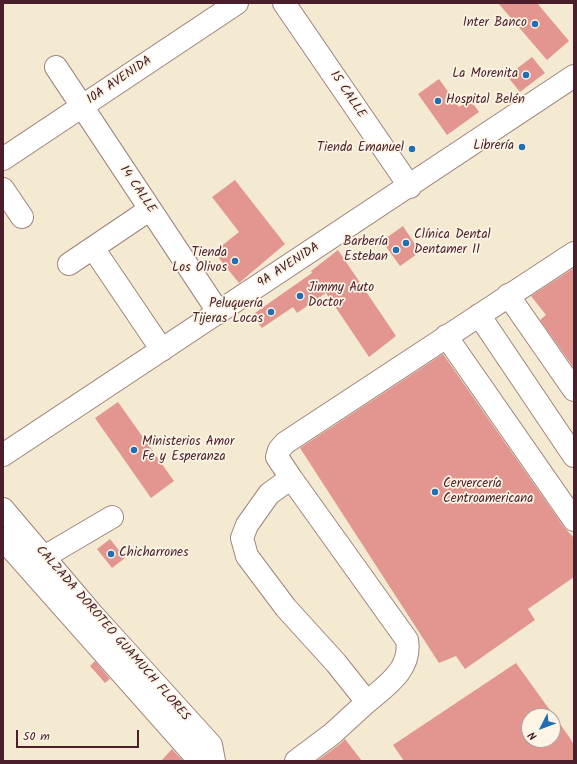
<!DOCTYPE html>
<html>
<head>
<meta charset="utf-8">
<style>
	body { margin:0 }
	#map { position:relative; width:577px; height:764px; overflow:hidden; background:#f4ead1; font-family:Kalam,sans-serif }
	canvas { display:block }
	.frame { position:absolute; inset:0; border:4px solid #4a1f2b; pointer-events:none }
	.north { position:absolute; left:521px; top:708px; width:40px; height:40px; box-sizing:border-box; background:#fcf5e5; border:1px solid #b59f9b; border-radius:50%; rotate:228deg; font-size:11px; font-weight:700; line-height:16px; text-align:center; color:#4a1f2b }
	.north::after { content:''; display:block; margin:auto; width:14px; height:18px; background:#1f6fb2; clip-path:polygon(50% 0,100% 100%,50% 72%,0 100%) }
	.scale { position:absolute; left:16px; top:730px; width:123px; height:18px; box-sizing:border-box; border:2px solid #4a1f2b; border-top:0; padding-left:5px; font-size:12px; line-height:14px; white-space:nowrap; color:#4a1f2b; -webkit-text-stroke:3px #fcf5e5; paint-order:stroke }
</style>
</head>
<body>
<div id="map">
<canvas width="577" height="764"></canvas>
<div class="frame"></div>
<div class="north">N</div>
<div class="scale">50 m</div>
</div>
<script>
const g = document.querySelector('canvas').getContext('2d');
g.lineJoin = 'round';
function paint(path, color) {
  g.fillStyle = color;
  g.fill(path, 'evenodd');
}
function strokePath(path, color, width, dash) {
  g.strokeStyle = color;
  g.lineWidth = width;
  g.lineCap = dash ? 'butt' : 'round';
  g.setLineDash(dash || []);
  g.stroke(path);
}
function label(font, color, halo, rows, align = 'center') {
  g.font = font + ' Kalam,sans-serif';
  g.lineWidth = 3.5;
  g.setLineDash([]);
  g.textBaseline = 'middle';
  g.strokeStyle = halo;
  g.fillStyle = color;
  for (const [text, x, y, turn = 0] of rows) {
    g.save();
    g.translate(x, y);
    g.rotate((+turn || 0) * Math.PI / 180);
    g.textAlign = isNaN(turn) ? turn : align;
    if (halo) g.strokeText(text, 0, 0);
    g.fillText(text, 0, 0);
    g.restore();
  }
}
const building = new Path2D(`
	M498 3H537L569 41 547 60Z
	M532 57 545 73 520 92 507 76Z
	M439 79 459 107 470 99 479 112 447 135 418 94Z
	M235 180 285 244 239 283 214 252 239 232 212 197Z
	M403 226 420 252 400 266 382 241Z
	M338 250 396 336 369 357 326 293 297 313 293 307 262 328 252 315 312 273 311 271Z
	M574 268V368L540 320 546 315 531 296Z
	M443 354 564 527 574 538V577L528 609 535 620 465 669 456 656 439 663 300 448Z
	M118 402 174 481 151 498 95 418Z
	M110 539 125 558 112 568 97 549Z
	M95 661 110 679 105 683 90 666Z
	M516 663 570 738 574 745V761H404L393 745ZM529 716H553V740H529Z
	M345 739 362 761H317L340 744Z
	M172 749 183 761H161Z`);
const minor = new Path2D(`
	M284 3 410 187
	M56 67 219 313
	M3 159 237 3
	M3 189 22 217
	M93 248 162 350
	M69 264 149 210
	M508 295 574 390
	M479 315 574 456
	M446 336 574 520
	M3 455 574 76
	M291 478 407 640C412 669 387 685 367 702
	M44 557 112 517
	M296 761 332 734 367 702 336 663 286 608 247 556 242 538 247 525 269 494 291 478 277 457 279 450 285 443 574 253`);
const major = new Path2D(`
	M3 509 93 615 211 745 214 761
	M3 539 197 758 205 761`);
const markers = [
	[535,24,4,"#1f6fb2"],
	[526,75,4,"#1f6fb2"],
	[438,101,4,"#1f6fb2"],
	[522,147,4,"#1f6fb2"],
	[412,149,4,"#1f6fb2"],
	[406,243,4,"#1f6fb2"],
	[396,250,4,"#1f6fb2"],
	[235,261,4,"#1f6fb2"],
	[300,296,4,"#1f6fb2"],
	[271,312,4,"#1f6fb2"],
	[134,450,4,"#1f6fb2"],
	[435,492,4,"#1f6fb2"],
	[111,554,4,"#1f6fb2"]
];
const poiNames = [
	["Inter Banco",527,24],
	["La Morenita",518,75],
	["Hospital Belén",446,101,"left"],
	["Librería",514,147],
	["Tienda Emanuel",404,149],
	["Clínica Dental",414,236,"left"],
	["Dentamer II",414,251,"left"],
	["Barbería",388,243],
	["Esteban",388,258],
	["Tienda",227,254],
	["Los Olivos",227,269],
	["Jimmy Auto",308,289,"left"],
	["Doctor",308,304,"left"],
	["Peluquería",263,305],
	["Tijeras Locas",263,320],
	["Ministerios Amor",142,443,"left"],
	["Fe y Esperanza",142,458,"left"],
	["Cervercería",443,485,"left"],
	["Centroamericana",443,500,"left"],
	["Chicharrones",119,554,"left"]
];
const streetNames = [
	["10A AVENIDA",120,81,-34],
	["15 CALLE",347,95,56],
	["14 CALLE",137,190,56],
	["9A AVENIDA",289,266,-33],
	["CALZADA DOROTEO GUAMUCH FLORES",112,634,49]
];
paint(building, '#e39690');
strokePath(minor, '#9f847e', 24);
strokePath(major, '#9f847e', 24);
strokePath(minor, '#fff', 22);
strokePath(major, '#fff', 22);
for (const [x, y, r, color] of markers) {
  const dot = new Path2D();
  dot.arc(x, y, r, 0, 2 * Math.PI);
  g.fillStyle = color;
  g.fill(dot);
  strokePath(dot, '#fcf5e5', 1.5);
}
label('13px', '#4a1f2b', '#fcf5e5', poiNames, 'right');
label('13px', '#4a1f2b', '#fcf5e5', streetNames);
</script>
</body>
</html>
